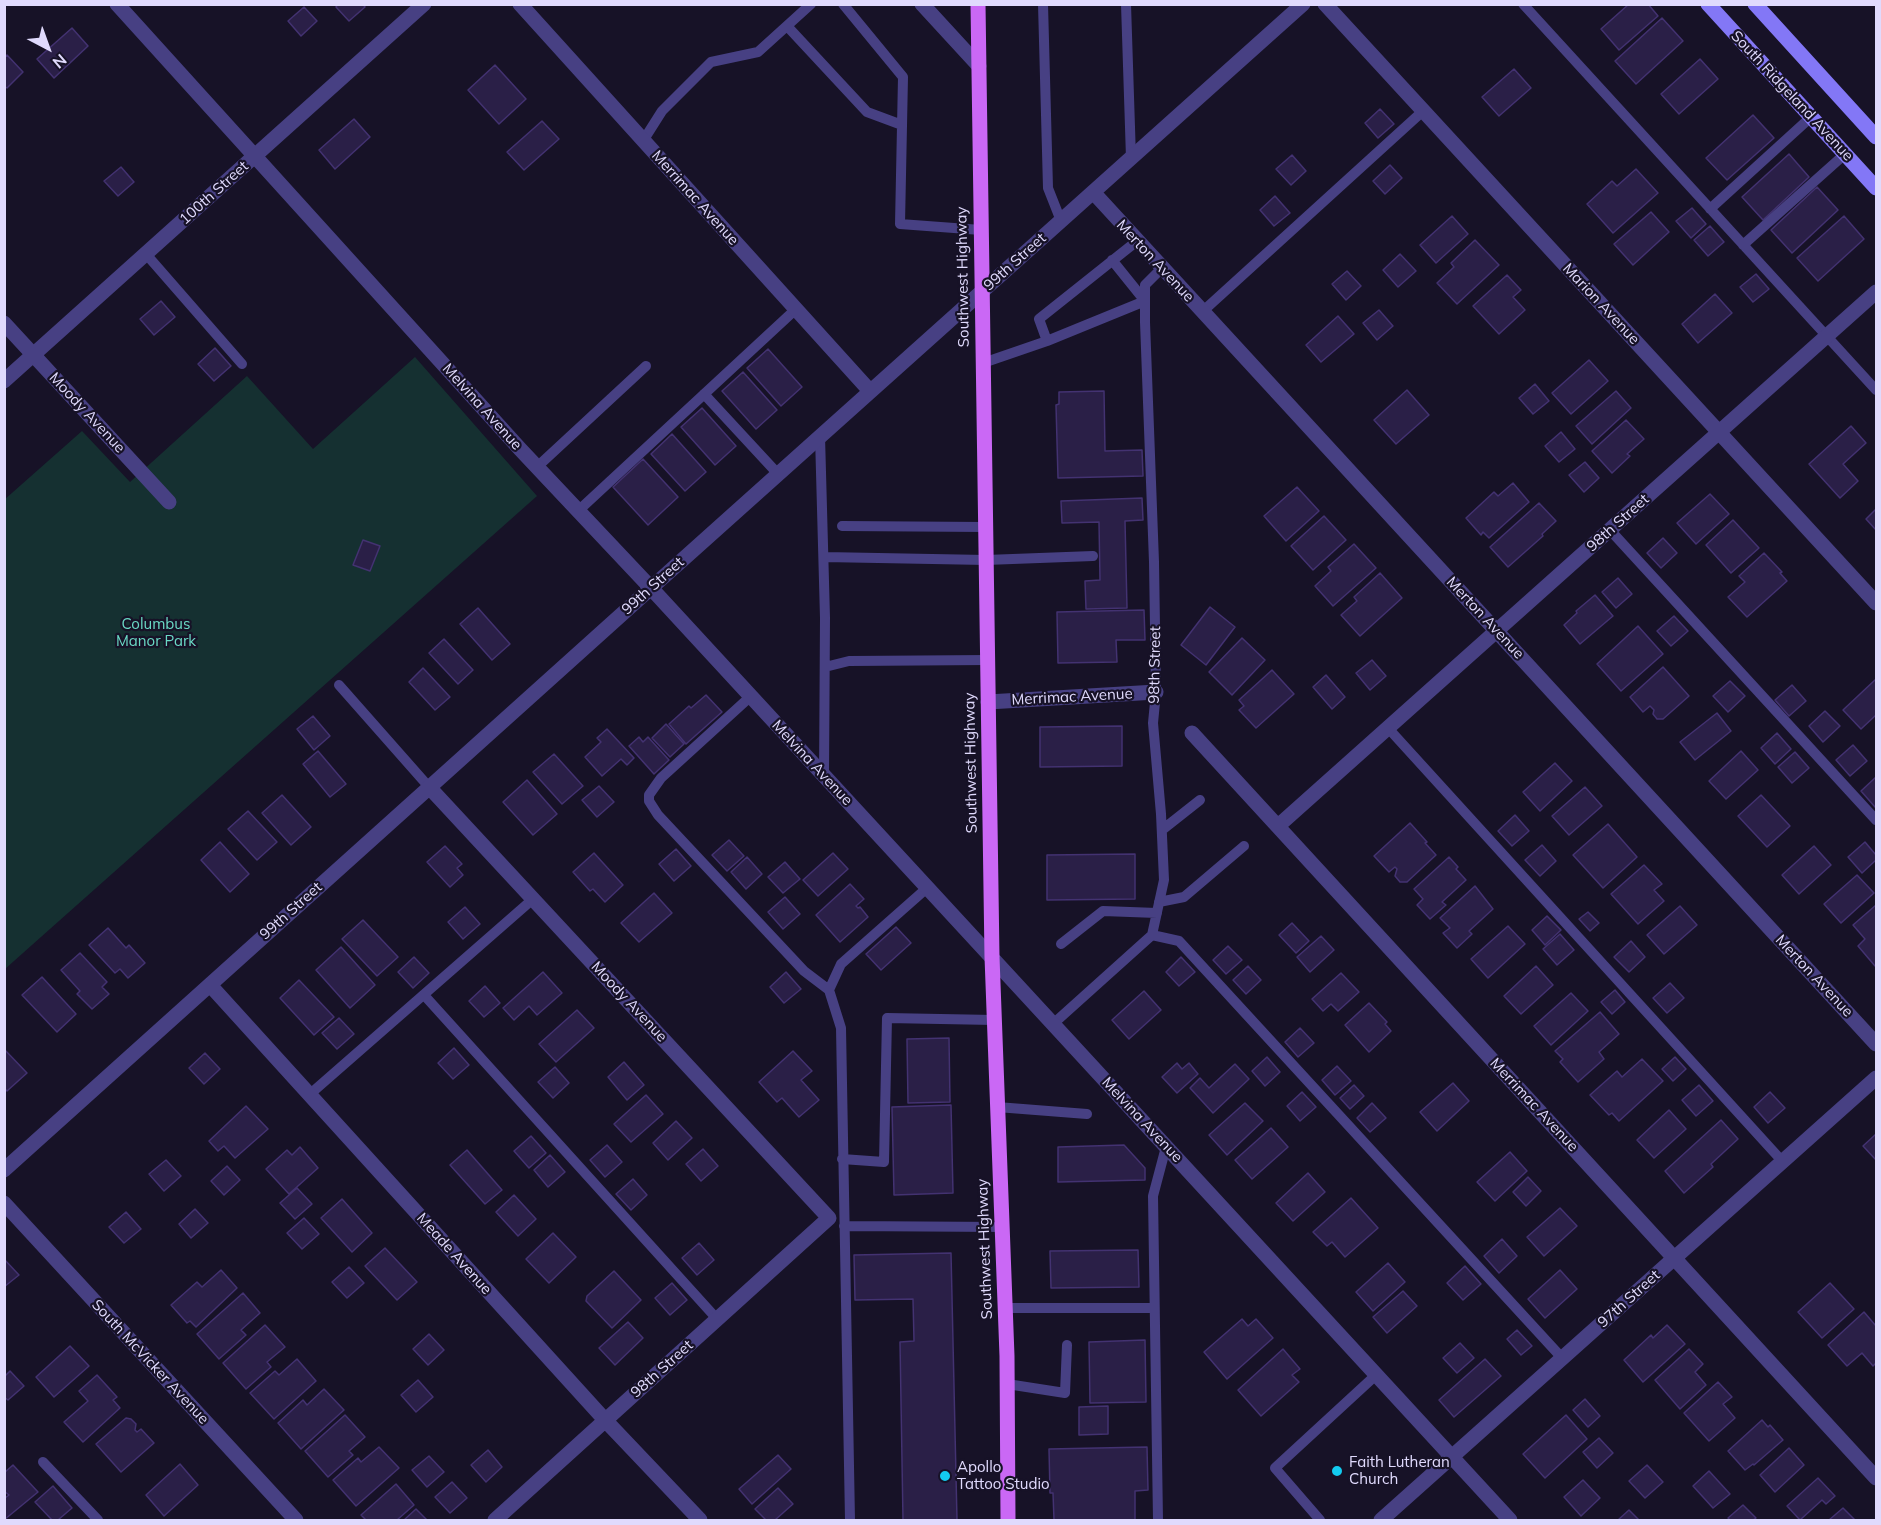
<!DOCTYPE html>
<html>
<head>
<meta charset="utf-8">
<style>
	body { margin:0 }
	#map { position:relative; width:1881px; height:1525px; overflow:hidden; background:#171227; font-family:Mulish,sans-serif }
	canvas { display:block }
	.frame { position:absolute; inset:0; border:6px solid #e0dafd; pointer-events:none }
	.north { position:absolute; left:18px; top:18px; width:60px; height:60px; -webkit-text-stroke:4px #171227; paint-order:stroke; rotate:139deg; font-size:16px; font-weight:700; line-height:24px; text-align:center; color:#e0dafd }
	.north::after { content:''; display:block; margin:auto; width:21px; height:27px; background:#e0dafd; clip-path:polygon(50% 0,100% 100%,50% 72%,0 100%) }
</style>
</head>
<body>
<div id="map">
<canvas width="1881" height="1525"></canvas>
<div class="frame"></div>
<div class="north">N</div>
</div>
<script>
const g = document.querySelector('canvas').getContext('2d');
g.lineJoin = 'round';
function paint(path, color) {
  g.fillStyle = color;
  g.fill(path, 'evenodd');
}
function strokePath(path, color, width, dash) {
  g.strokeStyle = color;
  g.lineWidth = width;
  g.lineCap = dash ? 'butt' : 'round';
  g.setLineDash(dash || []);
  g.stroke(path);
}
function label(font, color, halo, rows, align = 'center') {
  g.font = font + ' Mulish,sans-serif';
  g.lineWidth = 4.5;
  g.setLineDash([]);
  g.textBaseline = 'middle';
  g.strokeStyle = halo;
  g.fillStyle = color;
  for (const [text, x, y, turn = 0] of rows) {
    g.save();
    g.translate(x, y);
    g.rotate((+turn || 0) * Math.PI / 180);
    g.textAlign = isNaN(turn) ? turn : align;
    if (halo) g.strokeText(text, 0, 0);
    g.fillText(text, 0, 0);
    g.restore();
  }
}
const green = new Path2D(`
	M415 357 537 496 5 969 4 500 82 431 130 482 247 376 313 449Z`);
const building = new Path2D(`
	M338 4H363L365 7 349 21 336 7Z
	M1629 4H1648L1658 16 1619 50 1601 29Z
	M304 7 317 21 301 36 288 21Z
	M1662 18 1683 41 1636 84 1615 61Z
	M72 28 88 46 54 78 37 59Z
	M7 55 23 72 7 88 4 86V58Z
	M1700 59 1718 79 1679 114 1661 94Z
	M495 65 526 99 499 124 468 90Z
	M1514 69 1531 88 1499 116 1482 97Z
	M1380 109 1394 124 1378 138 1365 123Z
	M1753 115 1774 138 1727 180 1706 158Z
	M354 119 370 137 335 169 319 150Z
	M542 121 559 139 524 170 507 152Z
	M1789 154 1809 177 1763 220 1742 197Z
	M1292 155 1306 171 1291 185 1276 169Z
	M1390 165 1402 178 1385 194 1373 181Z
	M121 167 134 182 118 196 104 181Z
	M1636 169 1658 193 1613 233 1587 204 1612 181 1617 186Z
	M1817 187 1838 210 1792 253 1771 230Z
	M1275 196 1290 213 1274 226 1260 210Z
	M1692 208 1706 224 1691 238 1676 221Z
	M1651 212 1669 232 1633 265 1614 244Z
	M1452 216 1468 234 1436 263 1420 245Z
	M1844 216 1864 239 1818 281 1797 258Z
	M1710 226 1724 242 1708 256 1694 240Z
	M1475 240 1499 265 1457 304 1437 283 1454 267 1451 263Z
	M1400 254 1416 271 1398 287 1383 270Z
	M1347 271 1361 286 1346 300 1332 284Z
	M1756 274 1769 289 1753 302 1740 287Z
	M1507 275 1521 290 1513 297 1525 310 1499 334 1473 306Z
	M1715 294 1732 313 1698 343 1682 324Z
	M161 301 175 317 154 335 140 319Z
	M1379 310 1393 326 1377 340 1363 323Z
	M1338 316 1354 334 1321 362 1306 345Z
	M215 348 231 366 214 381 198 364Z
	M768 349 802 387 781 406 747 368Z
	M1589 360 1608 381 1571 414 1552 393Z
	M743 372 777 410 756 429 722 391Z
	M1535 384 1549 401 1533 414 1519 398Z
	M1407 390 1429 415 1396 444 1374 420Z
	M1104 391 1105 451 1142 450 1143 476 1058 478 1056 405 1059 404V392Z
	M1616 391 1631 408 1592 444 1576 426Z
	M702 408 736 446 715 465 681 427Z
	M1626 420 1644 439 1627 454 1630 456 1612 473 1592 451Z
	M1851 426 1866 443 1843 464 1858 481 1840 498 1809 464Z
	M1561 432 1575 449 1559 462 1545 446Z
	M672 434 706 472 685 491 651 454Z
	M643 459 678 497 648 525 613 487Z
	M1585 462 1599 478 1584 492 1569 475Z
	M1513 483 1529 502 1489 538 1483 532 1481 535 1466 518 1494 492 1498 496Z
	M1297 487 1319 511 1286 541 1264 516Z
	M1710 494 1729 514 1696 544 1677 523Z
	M1142 498 1143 520 1125 521 1127 608 1086 609 1085 581 1100 580 1099 522 1062 523 1061 501Z
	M1539 503 1556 521 1542 534 1543 536 1508 567 1490 547Z
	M1876 509V530L1866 519Z
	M1324 516 1346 540 1313 570 1291 546Z
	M1733 520 1759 548 1731 573 1706 545Z
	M1663 538 1677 553 1661 568 1647 553Z
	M363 540 380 546 370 571 353 565Z
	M1354 544 1376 568 1333 606 1315 586 1331 571 1328 567Z
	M1764 553 1782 572 1780 573 1787 581 1747 617 1728 597 1745 582 1739 576Z
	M1380 573 1402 598 1360 636 1341 615 1357 601 1354 597Z
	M1618 578 1632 594 1616 608 1602 592Z
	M1595 595 1613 616 1580 644 1564 625 1577 613 1576 611Z
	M1210 607 1235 627 1206 665 1181 645Z
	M478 608 510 644 492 660 460 624Z
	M1144 610 1145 640H1116L1117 662 1058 663 1057 612Z
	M1674 616 1688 631 1671 646 1657 631Z
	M1638 626 1663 654 1621 691 1597 664Z
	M1242 638 1265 660 1232 695 1209 672Z
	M444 639 473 670 458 684 429 653Z
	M1372 660 1386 676 1370 690 1356 673Z
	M1663 667 1689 696 1663 719H1657L1653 714 1654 710 1650 706 1643 712 1630 697Z
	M423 668 450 697 435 710 409 682Z
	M1272 670 1294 694 1256 728 1239 710 1244 706 1239 700Z
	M1326 675 1345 697 1332 709 1313 687Z
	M1876 679V715L1861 729 1843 710Z
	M1730 681 1745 696 1728 712 1713 696Z
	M1792 685 1806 701 1789 716 1775 700Z
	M706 695 722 712 686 744 669 724 689 706 691 708Z
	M1825 711 1840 726 1823 742 1809 726Z
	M1717 713 1731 731 1695 760 1680 742Z
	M313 716 330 736 314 750 297 729Z
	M666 724 684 744 670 757 652 738Z
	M1122 726V766L1040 767V727Z
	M607 729 634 758 627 765 621 759 602 776 585 757 601 742 597 738Z
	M1777 733 1791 749 1775 764 1761 748Z
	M639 737 643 742 648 737 669 760 654 774 629 746Z
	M1853 745 1867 761 1850 776 1836 760Z
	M318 751 346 784 330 797 303 764Z
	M1741 751 1758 770 1726 799 1709 781Z
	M1795 752 1809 768 1792 783 1778 767Z
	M554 754 583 786 562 804 533 772Z
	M1555 763 1572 781 1540 811 1523 792Z
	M1876 777V806L1875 807 1861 791Z
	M527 780 557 814 533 835 503 802Z
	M599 786 614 802 597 817 582 800Z
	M1585 787 1602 806 1569 835 1552 816Z
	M282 795 311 827 291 845 262 813Z
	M1761 795 1790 826 1767 847 1738 816Z
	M248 811 277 842 257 860 228 829Z
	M1515 815 1529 831 1512 846 1498 831Z
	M1410 823 1427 842 1425 843 1436 855 1407 882H1400L1395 876 1397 869 1395 867 1389 872 1374 856Z
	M1608 824 1637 857 1603 888 1573 855Z
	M729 840 744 856 727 871 712 855Z
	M220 842 249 874 230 892 201 860Z
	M1865 842 1876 855V860L1862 873 1848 857Z
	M1542 845 1556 861 1540 876 1525 860Z
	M445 846 462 864 457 868 463 875 450 887 427 862Z
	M1814 846 1831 865 1799 894 1782 875Z
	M676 849 691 866 674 881 659 864Z
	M594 853 623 885 605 902 593 889 590 891 573 872Z
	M833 853 848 869 818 896 803 880Z
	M1135 854V899L1047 900V855Z
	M747 857 762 874 746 889 731 872Z
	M1449 857 1458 867 1456 869 1466 880 1442 902 1446 905 1430 919 1417 905 1423 899 1414 889Z
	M785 862 800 879 783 893 768 877Z
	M1644 865 1662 884 1654 890 1664 901 1638 924 1611 894Z
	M1857 875 1874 893 1841 923 1824 904Z
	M850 884 864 899 856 906 858 908 860 907 868 917 840 942 816 915Z
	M1475 886 1493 909 1469 931 1472 934 1457 948 1443 933 1450 928 1440 918Z
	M654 893 672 913 639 942 621 923Z
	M785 897 800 914 783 929 768 912Z
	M1876 905V965L1875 966 1858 946 1865 939 1853 925Z
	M1680 906 1697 925 1664 954 1647 935Z
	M465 907 480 924 463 939 448 922Z
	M1588 912 1599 923 1590 931 1579 919Z
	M1547 916 1561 930 1545 945 1532 930Z
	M363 920 398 957 377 976 342 939Z
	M1292 923 1309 941 1296 953 1279 935Z
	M1508 926 1525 944 1488 978 1471 959Z
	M896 927 911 943 881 970 866 954Z
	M108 928 126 948 129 945 145 963 128 978 120 969 115 973 89 945Z
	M1560 934 1574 950 1557 965 1543 949Z
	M1321 936 1334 950 1310 972 1297 957Z
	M1631 941 1645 957 1629 972 1614 957Z
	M1228 946 1242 960 1226 974 1213 960Z
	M341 947 375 985 350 1008 316 970Z
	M80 953 107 982 102 987 109 994 92 1009 77 994 80 991 61 970Z
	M414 957 429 973 413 988 398 972Z
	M1181 957 1195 972 1179 986 1166 972Z
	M1248 966 1261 980 1246 994 1233 980Z
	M1536 966 1553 985 1521 1014 1504 996Z
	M543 972 562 993 537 1015 529 1006 514 1020 503 1008Z
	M786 972 801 989 784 1003 770 987Z
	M1341 973 1359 992 1338 1011 1331 1004 1323 1011 1312 999Z
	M42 977 76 1014 57 1032 22 995Z
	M299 980 334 1017 314 1035 280 998Z
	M1670 983 1684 998 1667 1013 1653 998Z
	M485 986 500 1003 484 1017 469 1001Z
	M1615 990 1625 1002 1612 1014 1601 1002Z
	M1144 991 1161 1010 1129 1039 1112 1020Z
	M1571 993 1588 1011 1551 1045 1534 1026Z
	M1369 1003 1387 1022 1385 1024 1391 1031 1369 1052 1345 1025Z
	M577 1010 594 1028 556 1062 539 1044Z
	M1600 1012 1619 1034 1599 1052 1604 1059 1578 1082 1560 1062 1563 1059 1555 1051Z
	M339 1018 354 1034 337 1049 322 1033Z
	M1300 1028 1314 1043 1298 1057 1285 1042Z
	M949 1038 950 1102 908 1103 907 1039Z
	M454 1048 469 1065 453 1079 438 1063Z
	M4 1049 27 1073 7 1091 4 1088Z
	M793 1051 812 1071 801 1080 819 1100 799 1117 782 1098 777 1102 759 1082Z
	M205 1053 220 1069 204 1084 189 1068Z
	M1267 1057 1280 1072 1265 1086 1252 1071Z
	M1675 1057 1686 1069 1673 1081 1662 1069Z
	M1642 1059 1663 1081 1619 1121 1612 1113 1609 1115 1590 1095 1617 1071 1622 1077Z
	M624 1062 644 1085 627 1100 608 1077Z
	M1177 1063 1182 1069 1189 1063 1198 1074 1177 1093 1162 1077Z
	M1235 1064 1249 1079 1213 1113 1190 1088 1200 1078 1209 1088Z
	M1337 1066 1351 1081 1335 1095 1322 1080Z
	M555 1067 569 1083 553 1098 538 1082Z
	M1453 1083 1469 1101 1437 1131 1420 1112Z
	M1354 1085 1364 1096 1350 1109 1340 1098Z
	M1699 1085 1713 1101 1696 1116 1682 1100Z
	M1302 1092 1316 1107 1300 1121 1287 1106Z
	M1770 1092 1785 1108 1768 1123 1754 1107Z
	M646 1095 663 1114 631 1142 614 1124Z
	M1245 1103 1263 1121 1227 1155 1209 1135Z
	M1372 1103 1386 1118 1370 1132 1357 1118Z
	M951 1105 953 1193 894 1195 892 1107Z
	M246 1106 268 1129 235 1158 224 1146 218 1151 209 1141Z
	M1669 1110 1686 1129 1654 1158 1637 1140Z
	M1721 1120 1738 1139 1711 1164 1713 1167 1684 1193 1665 1171Z
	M676 1121 692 1138 668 1160 653 1143Z
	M1271 1128 1288 1147 1252 1179 1235 1160Z
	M1876 1134V1160L1863 1146Z
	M531 1136 546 1153 529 1168 514 1151Z
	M607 1145 622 1162 605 1177 590 1160Z
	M1124 1145 1145 1168V1180L1058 1182V1147Z
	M300 1147 318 1168 289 1194 266 1169 287 1150 292 1155Z
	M703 1149 718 1166 701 1181 686 1164Z
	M467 1150 502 1190 485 1204 450 1165Z
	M1510 1152 1527 1171 1495 1201 1477 1182Z
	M550 1155 565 1172 548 1187 534 1170Z
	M166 1160 181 1176 164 1191 149 1174Z
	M227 1166 240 1180 224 1195 211 1181Z
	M1308 1173 1325 1192 1293 1221 1276 1203Z
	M1528 1177 1541 1191 1526 1206 1513 1192Z
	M633 1179 647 1195 631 1210 616 1194Z
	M297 1188 312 1204 295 1219 280 1203Z
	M514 1195 536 1219 518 1236 496 1212Z
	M1351 1198 1378 1228 1345 1257 1332 1242 1327 1246 1313 1232Z
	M342 1199 372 1233 352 1252 321 1218Z
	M1560 1208 1577 1226 1544 1256 1527 1237Z
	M195 1209 208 1223 191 1238 179 1224Z
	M126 1212 141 1229 124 1243 109 1227Z
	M304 1218 319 1234 302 1249 287 1233Z
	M553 1233 576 1257 549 1283 526 1259Z
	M1502 1239 1517 1256 1499 1273 1484 1256Z
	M699 1243 714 1260 697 1275 682 1258Z
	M385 1248 417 1282 397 1300 365 1266Z
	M1138 1250 1139 1287 1051 1288 1050 1251Z
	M951 1253 957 1520H903L900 1342 914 1341 913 1299 855 1300 854 1255Z
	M4 1259 19 1275 4 1287Z
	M1388 1263 1405 1282 1373 1311 1356 1292Z
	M1465 1266 1481 1284 1463 1300 1447 1283Z
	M349 1267 364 1283 347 1298 332 1282Z
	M221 1270 237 1288 196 1327 190 1321 187 1323 171 1305 197 1282 202 1287Z
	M1560 1270 1577 1289 1545 1318 1528 1299Z
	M614 1271 641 1300 612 1328 586 1301 587 1296Z
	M672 1283 687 1300 670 1315 655 1298Z
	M1830 1283 1854 1309 1822 1338 1798 1312Z
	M1403 1291 1417 1306 1387 1333 1373 1317Z
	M243 1293 260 1313 241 1330 246 1335 219 1359 197 1334Z
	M1864 1312 1876 1326V1363L1873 1366 1862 1353 1847 1366 1828 1345Z
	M1242 1319 1248 1326 1256 1319 1273 1338 1227 1379 1204 1352Z
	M628 1322 643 1338 615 1365 599 1348Z
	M265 1325 285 1347 267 1362 271 1367 246 1389 223 1363Z
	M1667 1325 1685 1344 1643 1382 1624 1360 1651 1335 1653 1338Z
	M1517 1330 1532 1346 1521 1355 1507 1339Z
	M429 1334 444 1350 428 1365 413 1349Z
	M1145 1340 1146 1402 1090 1403 1089 1342Z
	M1460 1343 1474 1358 1457 1373 1443 1358Z
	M70 1346 89 1366 54 1397 36 1377Z
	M1283 1349 1300 1369 1292 1375 1299 1382 1261 1416 1238 1390Z
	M1689 1349 1703 1364 1695 1372 1706 1385 1680 1409 1655 1380Z
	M297 1359 316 1381 274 1419 250 1393 275 1371 279 1375Z
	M1485 1359 1501 1376 1454 1417 1439 1400Z
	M10 1371 24 1386 8 1400 4 1397V1377Z
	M97 1375 117 1397 113 1400 120 1408 83 1442 64 1422 88 1401 79 1391Z
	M418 1380 433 1397 416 1412 401 1395Z
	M1718 1382 1732 1397 1723 1404 1735 1418 1709 1441 1684 1413Z
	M324 1389 344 1410 301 1449 278 1423 303 1400 307 1405Z
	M1585 1399 1600 1416 1588 1427 1573 1410Z
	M1108 1406V1434L1079 1435V1407Z
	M345 1415 365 1437 349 1451 353 1455 328 1477 305 1451Z
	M1566 1415 1587 1439 1545 1478 1523 1454Z
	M126 1418 131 1419 136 1424 135 1430 137 1432 141 1429 154 1443 121 1472 96 1444Z
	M1762 1420 1768 1427 1770 1425 1783 1440 1754 1465 1753 1464 1745 1470 1728 1451Z
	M1599 1438 1613 1453 1597 1468 1583 1452Z
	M379 1447 399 1468 356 1506 333 1480 358 1458 361 1462Z
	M1147 1447 1148 1490 1135 1491V1520H1054L1053 1493H1050L1049 1449Z
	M1789 1448 1804 1465 1775 1492 1760 1475Z
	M488 1450 502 1467 486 1482 471 1465Z
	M778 1455 791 1469 752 1504 739 1489Z
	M429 1456 444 1472 427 1487 412 1470Z
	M180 1464 198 1485 164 1516 146 1495Z
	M13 1465 38 1492 4 1520V1497L5 1498 9 1495 4 1491V1473Z
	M1647 1465 1663 1482 1645 1498 1629 1481Z
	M1709 1471 1730 1494 1713 1508 1693 1486Z
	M1818 1478 1835 1496 1826 1504 1822 1500 1800 1520 1787 1506Z
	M1583 1480 1600 1498 1581 1516 1564 1497Z
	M452 1482 467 1498 450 1513 435 1497Z
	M396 1484 414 1505 397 1520H366L361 1515Z
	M53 1486 72 1508 58 1520H52L35 1502Z
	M778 1488 793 1504 775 1520H766L755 1509Z
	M1743 1505 1756 1518 1753 1520H1730L1728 1518Z
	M1843 1508 1855 1520H1829Z
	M416 1509 427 1520H404Z
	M1629 1510 1639 1520H1618Z`);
const service = new Path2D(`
	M843 4 903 77 900 224 981 230
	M1043 4 1048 188 1061 221
	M1126 4 1131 158
	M1523 4 1876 390
	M787 26 867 112 902 125
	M643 141 662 111 711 62 758 52 811 4
	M1710 209 1811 117
	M1743 245 1845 154
	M146 254 242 364
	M1202 312 1423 111
	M1047 341 1039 319 1137 241
	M983 363 1047 341 1145 301 1112 260
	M704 394 778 474
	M820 436 825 618 824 775
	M537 467 646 366
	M578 511 796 309
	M842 526 985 527
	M1610 530 1876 820
	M824 557 986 560 1093 556
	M825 667 849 661 988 660
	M339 685 429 787
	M751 696 661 778 649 795V801L658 815 804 971 829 990
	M1388 728 1783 1162
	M1162 830 1200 800
	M1159 902 1184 897 1244 846
	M1152 935 1179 941 1563 1359
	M1061 944 1103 911 1157 913
	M424 995 717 1319
	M1053 1024 1152 935 1164 880 1161 814 1153 723 1156 692 1154 562 1145 322V285L1162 268
	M309 1095 533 899
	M997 1107 1087 1114
	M842 1159 884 1162 887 1018 994 1020
	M844 1226 1002 1227
	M1005 1308H1154
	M1007 1384 1065 1393 1067 1345
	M43 1462 98 1520
	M850 1520 841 1028 829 990 841 964 927 888
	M1158 1520 1153 1196 1166 1147
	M1320 1520 1275 1468 1376 1375`);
const minor = new Path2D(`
	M117 4 520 449 651 588 1053 1024 1510 1520
	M520 4 870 391
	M922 4 979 66
	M1325 4 1876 603
	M1093 192 1876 1044
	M4 323 169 502
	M4 381 424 4
	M988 702 1156 692
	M1192 733 1876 1478
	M429 787 829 1218 495 1520
	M1278 826 1876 292
	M210 985 605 1420 700 1520
	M4 1170 651 588 1303 4
	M4 1203 296 1520
	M1381 1520 1876 1078`);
const secondary = new Path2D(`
	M1708 4 1876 188
	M1755 4 1876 137`);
const primary = new Path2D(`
	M978 4 992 957 1007 1356 1008 1520`);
const markers = [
	[1337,1471,6,"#13cbf0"],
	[945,1476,6,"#13cbf0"]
];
const streetNames = [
	["South Ridgeland Avenue",1792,96,47],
	["100th Street",214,193,-42],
	["Merrimac Avenue",695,198,48],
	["Merton Avenue",1155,261,47],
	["99th Street",1015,262,-42],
	["Southwest Highway",963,277,-91],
	["Marion Avenue",1601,304,47],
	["Melvina Avenue",482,407,48],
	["Moody Avenue",87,413,47],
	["98th Street",1618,523,-42],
	["99th Street",653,586,-42],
	["Merton Avenue",1485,618,47],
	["98th Street",1155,665,-89],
	["Merrimac Avenue",1072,697,-3],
	["Melvina Avenue",812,763,47],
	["Southwest Highway",971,763,-91],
	["99th Street",291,911,-42],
	["Merton Avenue",1814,976,47],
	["Moody Avenue",629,1002,47],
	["Merrimac Avenue",1534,1105,47],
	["Melvina Avenue",1142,1120,47],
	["Southwest Highway",985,1249,-92],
	["Meade Avenue",454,1254,48],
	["97th Street",1629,1299,-42],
	["South McVicker Avenue",150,1362,47],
	["98th Street",662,1369,-42]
];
const parkNames = [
	["Columbus",156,624],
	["Manor Park",156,641]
];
const poiNames = [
	["Faith Lutheran",1349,1462],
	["Church",1349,1479],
	["Apollo",957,1467],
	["Tattoo Studio",957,1484]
];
paint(green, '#153031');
paint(building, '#2a1f47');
strokePath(building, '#433271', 1.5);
strokePath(service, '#474083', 10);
strokePath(minor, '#474083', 15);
strokePath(secondary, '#8377f6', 15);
strokePath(primary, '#ca68f5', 15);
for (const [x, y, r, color] of markers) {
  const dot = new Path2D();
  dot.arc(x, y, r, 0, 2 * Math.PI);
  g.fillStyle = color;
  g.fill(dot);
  strokePath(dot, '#171227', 2);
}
label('15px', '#e0dafd', '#171227', streetNames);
label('15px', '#6ad9c5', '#171227', parkNames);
label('15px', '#e0dafd', '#171227', poiNames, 'left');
</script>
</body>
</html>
